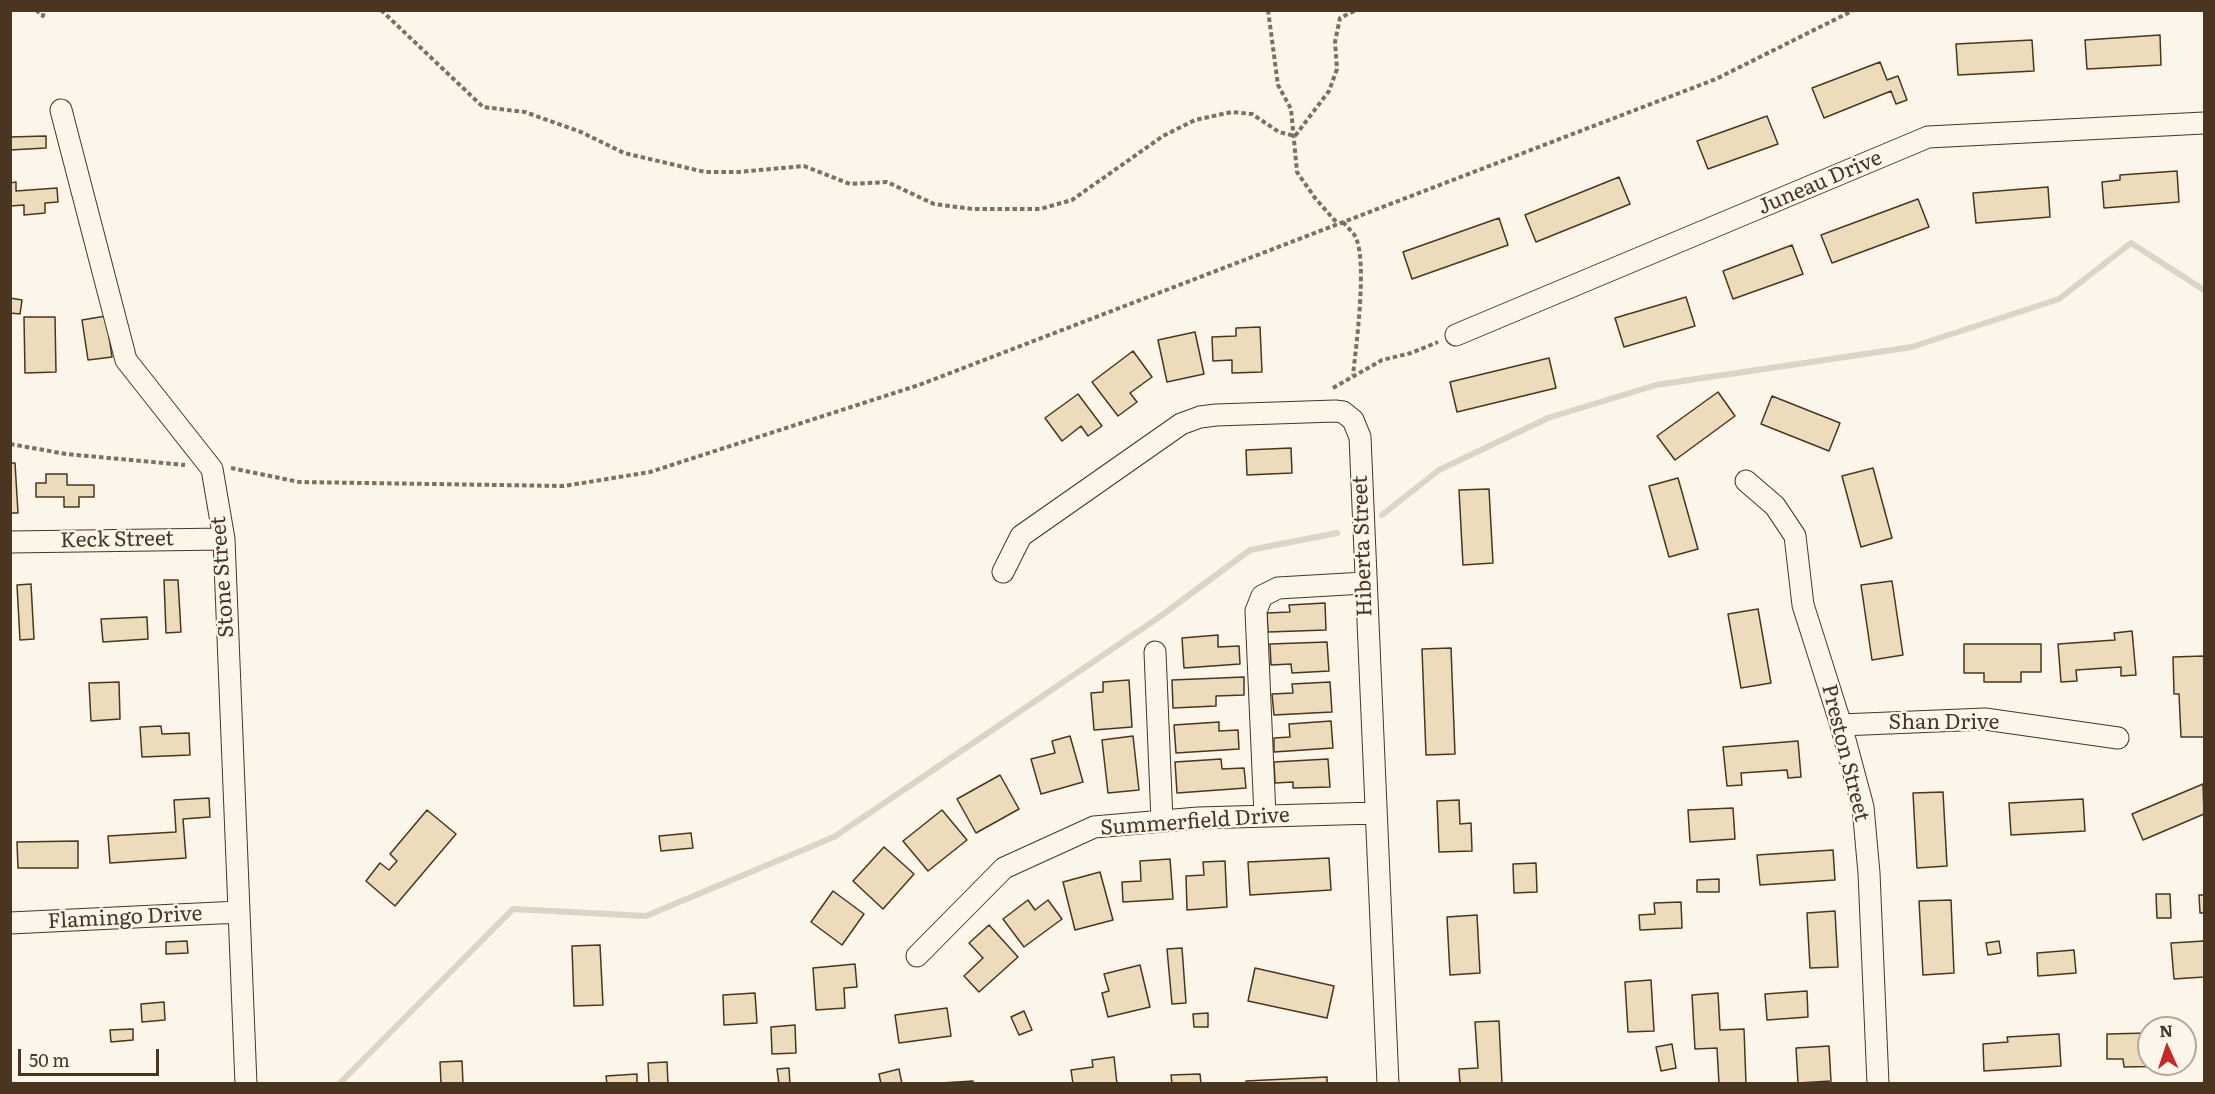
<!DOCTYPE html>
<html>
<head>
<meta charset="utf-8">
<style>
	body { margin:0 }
	#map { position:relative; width:2215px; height:1094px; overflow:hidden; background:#fbf6e9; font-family:Literata,serif }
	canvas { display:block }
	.frame { position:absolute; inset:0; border:12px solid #4a3520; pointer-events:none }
	.north { position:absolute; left:2137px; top:1016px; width:60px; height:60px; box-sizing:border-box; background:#fbf6e9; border:2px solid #b4a999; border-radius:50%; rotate:357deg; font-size:16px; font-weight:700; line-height:24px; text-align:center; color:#4a3520 }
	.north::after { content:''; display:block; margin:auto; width:21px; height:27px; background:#c62828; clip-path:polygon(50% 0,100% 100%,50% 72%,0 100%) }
	.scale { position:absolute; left:18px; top:1049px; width:141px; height:27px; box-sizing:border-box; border:3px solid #4a3520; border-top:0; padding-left:8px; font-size:18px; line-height:21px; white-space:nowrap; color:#4a3520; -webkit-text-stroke:4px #fbf6e9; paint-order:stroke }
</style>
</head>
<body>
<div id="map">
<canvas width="2215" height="1094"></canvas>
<div class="frame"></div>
<div class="north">N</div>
<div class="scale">50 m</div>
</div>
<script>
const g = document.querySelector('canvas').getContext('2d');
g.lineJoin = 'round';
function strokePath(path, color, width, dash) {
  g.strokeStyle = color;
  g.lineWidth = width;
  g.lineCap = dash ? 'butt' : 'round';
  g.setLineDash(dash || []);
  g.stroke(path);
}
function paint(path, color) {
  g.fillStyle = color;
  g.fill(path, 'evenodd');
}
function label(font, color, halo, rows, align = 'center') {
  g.font = font + ' Literata,serif';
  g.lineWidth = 4.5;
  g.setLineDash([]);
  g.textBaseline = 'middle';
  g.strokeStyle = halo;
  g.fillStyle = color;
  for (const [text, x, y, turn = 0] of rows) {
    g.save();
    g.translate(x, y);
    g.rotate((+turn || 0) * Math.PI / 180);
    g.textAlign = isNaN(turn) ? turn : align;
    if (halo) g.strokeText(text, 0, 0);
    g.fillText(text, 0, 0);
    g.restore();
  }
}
const stream = new Path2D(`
	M1382 515 1439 470 1548 418 1656 385 1912 347 2059 299 2131 243 2204 290
	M339 1084 513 909 646 916 834 837 1158 618 1250 550 1337 533`);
const building = new Path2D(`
	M2160 35 2161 65 2087 69 2085 40Z
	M2032 40 2034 71 1958 75 1956 44Z
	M1880 62 1887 80 1898 76 1907 100 1896 104 1891 91 1824 118 1812 88Z
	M1767 116 1778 144 1708 169 1697 141Z
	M46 136V148L10 150V137Z
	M2177 171 2179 202 2104 208 2102 182 2120 180V175Z
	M1619 177 1630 204 1536 242 1525 215Z
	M16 182V191L57 188 58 202 45 203V213L24 215V205L10 206V183Z
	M2048 187 2050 217 1976 223 1973 193Z
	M1918 199 1929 227 1832 263 1821 235Z
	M1499 218 1508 245 1412 279 1403 252Z
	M1792 245 1803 274 1733 299 1723 271Z
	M1686 297 1695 326 1624 347 1615 318Z
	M10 298 22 300 20 314 10 313Z
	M106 316 112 357 88 360 82 320Z
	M24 317H55L56 372 25 373Z
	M1260 327 1262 372 1232 373V360L1213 361 1212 337 1236 336V328Z
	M1195 332 1204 374 1167 382 1158 340Z
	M1133 351 1152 377 1130 393 1137 402 1118 416 1092 382Z
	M1549 358 1556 388 1457 412 1450 382Z
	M1718 392 1735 416 1675 460 1657 436Z
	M1078 394 1102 426 1088 436 1081 426 1062 441 1045 418Z
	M1772 396 1840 423 1829 451 1761 424Z
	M1291 448 1292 473 1247 475 1246 450Z
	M10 463H15L18 513H10Z
	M1873 468 1892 538 1861 547 1842 476Z
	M46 474H67V485H94V497H79V507H64V497H36V483H46Z
	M1678 478 1698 549 1669 557 1649 486Z
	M1489 489 1493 563 1463 565 1459 490Z
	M164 580H178L181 632 166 633Z
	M1892 581 1903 655 1872 660 1861 585Z
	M31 584 34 639 20 640 17 585Z
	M1325 603 1326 630 1268 632 1267 613 1290 612 1289 605Z
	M1758 609 1771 683 1741 688 1728 614Z
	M147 617 148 639 103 642 101 619Z
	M2132 631 2136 675 2121 676V667L2076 670 2077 681 2061 682 2058 644 2115 640 2114 633Z
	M1218 635V647L1239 646 1240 664 1184 668 1182 638Z
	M1327 642 1329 671 1292 673 1291 664 1271 665 1270 644Z
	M1964 644H2041V672H2021V682H1984V673H1964Z
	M1451 648 1455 754 1426 755 1422 649Z
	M2204 656V737H2181L2179 694H2174L2173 657Z
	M1244 677V695L1216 696V706L1173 708 1172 680Z
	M1129 680 1132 727 1094 730 1091 693 1103 692V682Z
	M119 682 120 719 91 721 89 683Z
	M1330 682 1332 712 1274 715 1272 694 1293 693 1292 684Z
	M1331 721 1333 748 1274 752V738L1290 737 1289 724Z
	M1219 722V731L1238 730 1239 749 1176 753 1174 725Z
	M161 726 162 734 189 733 190 755 142 757 140 727Z
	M1070 736 1083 782 1041 794 1031 759 1055 753 1052 741Z
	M1133 736 1139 790 1108 793 1102 740Z
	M1798 741 1801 777 1788 778 1787 770 1741 773 1742 785 1727 786 1723 747Z
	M1221 759 1222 769 1244 768 1246 788 1177 793 1175 762Z
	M1328 759 1330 787 1293 788V782L1275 783 1274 762Z
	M1000 775 1019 809 976 833 957 799Z
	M2203 784 2204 814 2143 840 2132 814Z
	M1943 792 1947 866 1917 868 1913 793Z
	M209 798 210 817 183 819 186 858 110 863 108 836 176 832 174 800Z
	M2083 799 2085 831 2011 835 2009 803Z
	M1459 800 1460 824 1471 823 1472 851 1439 852 1437 801Z
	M1733 808 1735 839 1690 842 1688 810Z
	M427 810 456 834 395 906 366 881 380 863 389 870 397 861 390 854Z
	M942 810 967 840 928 871 903 841Z
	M691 833 693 848 661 851 659 836Z
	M78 841V868H18L17 842Z
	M884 847 914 874 883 909 853 881Z
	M1833 850 1835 880 1760 885 1757 855Z
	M1329 858 1331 890 1250 895 1248 862Z
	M1170 859 1173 899 1123 902 1122 882 1141 881 1140 861Z
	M1225 861 1227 907 1187 910 1186 876 1204 875 1203 862Z
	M1536 863 1537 892 1514 893 1513 864Z
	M1100 872 1113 920 1075 930 1063 882Z
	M1719 879V892H1697V880Z
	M833 891 864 914 842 945 811 922Z
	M2156 894H2170L2171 918H2157Z
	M2199 895H2204V913H2200Z
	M1028 900 1035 910 1048 900 1062 919 1024 947 1003 919Z
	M1951 900 1954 973 1923 975 1919 901Z
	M1681 902 1682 928 1640 930 1639 915 1655 914 1654 903Z
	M1835 911 1838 967 1810 968 1807 913Z
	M1477 915 1480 973 1450 975 1447 917Z
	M989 925 1018 957 979 992 964 976 983 958 969 943Z
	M187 941 188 953 166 954V942Z
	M1999 941 2001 953 1988 955 1986 943Z
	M2204 941V977L2174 979 2171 943Z
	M600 945 603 1005 574 1006 572 946Z
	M1182 948 1186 1003 1172 1004 1167 949Z
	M2074 950 2076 973 2038 976 2037 953Z
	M855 964 857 987 844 988 845 1008 816 1010 813 968Z
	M1140 965 1150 1007 1108 1017 1102 993 1109 991 1104 974Z
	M1255 968 1334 986 1327 1018 1248 1001Z
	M1651 980 1654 1031 1628 1032 1625 982Z
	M1807 991 1808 1017 1767 1020 1765 994Z
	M755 993 757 1023 724 1025 723 995Z
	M1718 993 1720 1030 1744 1029 1746 1084H1719L1717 1048 1695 1049 1692 995Z
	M164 1002 165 1020 142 1022 141 1004Z
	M947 1008 951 1036 899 1043 895 1015Z
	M1024 1011 1032 1030 1019 1035 1011 1017Z
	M1208 1013V1027H1194L1193 1014Z
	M1499 1021 1502 1084H1460L1459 1069 1478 1068 1475 1022Z
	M795 1025 796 1053 772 1054 771 1027Z
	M133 1029V1040L111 1042 110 1030Z
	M2149 1033V1064L2176 1066 2124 1067 2123 1059H2107V1034Z
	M2059 1034 2061 1066 1984 1071 1983 1044 2008 1042 2007 1037Z
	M1672 1044 1676 1068 1661 1071 1656 1047Z
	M1829 1046 1831 1081 1798 1083 1796 1048Z
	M1114 1057 1117 1084H1073L1071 1070 1093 1067 1092 1060Z
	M462 1061 463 1084H441L440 1062Z
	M667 1062 668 1084H649L648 1063Z
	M789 1068 790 1084H779L777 1069Z
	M899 1069 902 1084H881L879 1074Z
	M637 1074V1084H607L606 1076Z
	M1200 1074 1201 1084H1172L1171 1075Z
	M1327 1077V1084H1247L1246 1081Z
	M973 1081V1084H925Z`);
const path = new Path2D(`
	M36 10 43 16 44 10
	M381 10 483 107 525 112 581 132 624 153 705 172H738L804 166 850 184 887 182 934 204 973 209H1040L1072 200 1163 136 1195 120 1232 112 1252 114 1279 132 1295 136 1329 91 1337 69 1335 42 1340 18 1356 10
	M1268 10 1278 85 1291 109 1297 172 1315 198 1338 224
	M1343 222C1347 227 1352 231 1355 236 1368 259 1356 347 1353 375
	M1333 388 1382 360 1411 353 1438 342
	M10 444 66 454 185 465
	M231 468 299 482 564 486 650 472 919 385 1247 259 1716 79 1854 10`);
const minor = new Path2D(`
	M61 110 126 360 212 469 224 539 246 1084
	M1456 335 1928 137 2204 123
	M1746 481 1775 506 1795 536 1803 605 1841 725 1863 807 1869 873 1878 1084
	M10 542 224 539
	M1003 572 1021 536 1181 424 1200 417 1216 415 1335 411 1343 412 1353 420 1360 437 1388 1084
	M1155 652 1162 821
	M1841 725 1985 719 2118 738
	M1265 816 1256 611 1262 596 1278 588 1364 583
	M10 923 239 912
	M917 956 1004 868 1094 827 1198 818 1375 813`);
const streetNames = [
	["Juneau Drive",1820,183,-23],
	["Keck Street",117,540,-1],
	["Hiberta Street",1363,546,-92],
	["Stone Street",223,577,-94],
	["Shan Drive",1944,723],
	["Preston Street",1845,753,76],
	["Summerfield Drive",1195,822,-4],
	["Flamingo Drive",125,918,-3]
];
strokePath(stream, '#dcd4c6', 6);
paint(building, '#ecdcbc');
strokePath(building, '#4a3520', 1.5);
strokePath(minor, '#4a3520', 23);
strokePath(path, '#7f6f5c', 4, [4.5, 3]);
strokePath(minor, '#fbf6e9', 21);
label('21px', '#4a3520', '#fbf6e9', streetNames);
</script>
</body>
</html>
